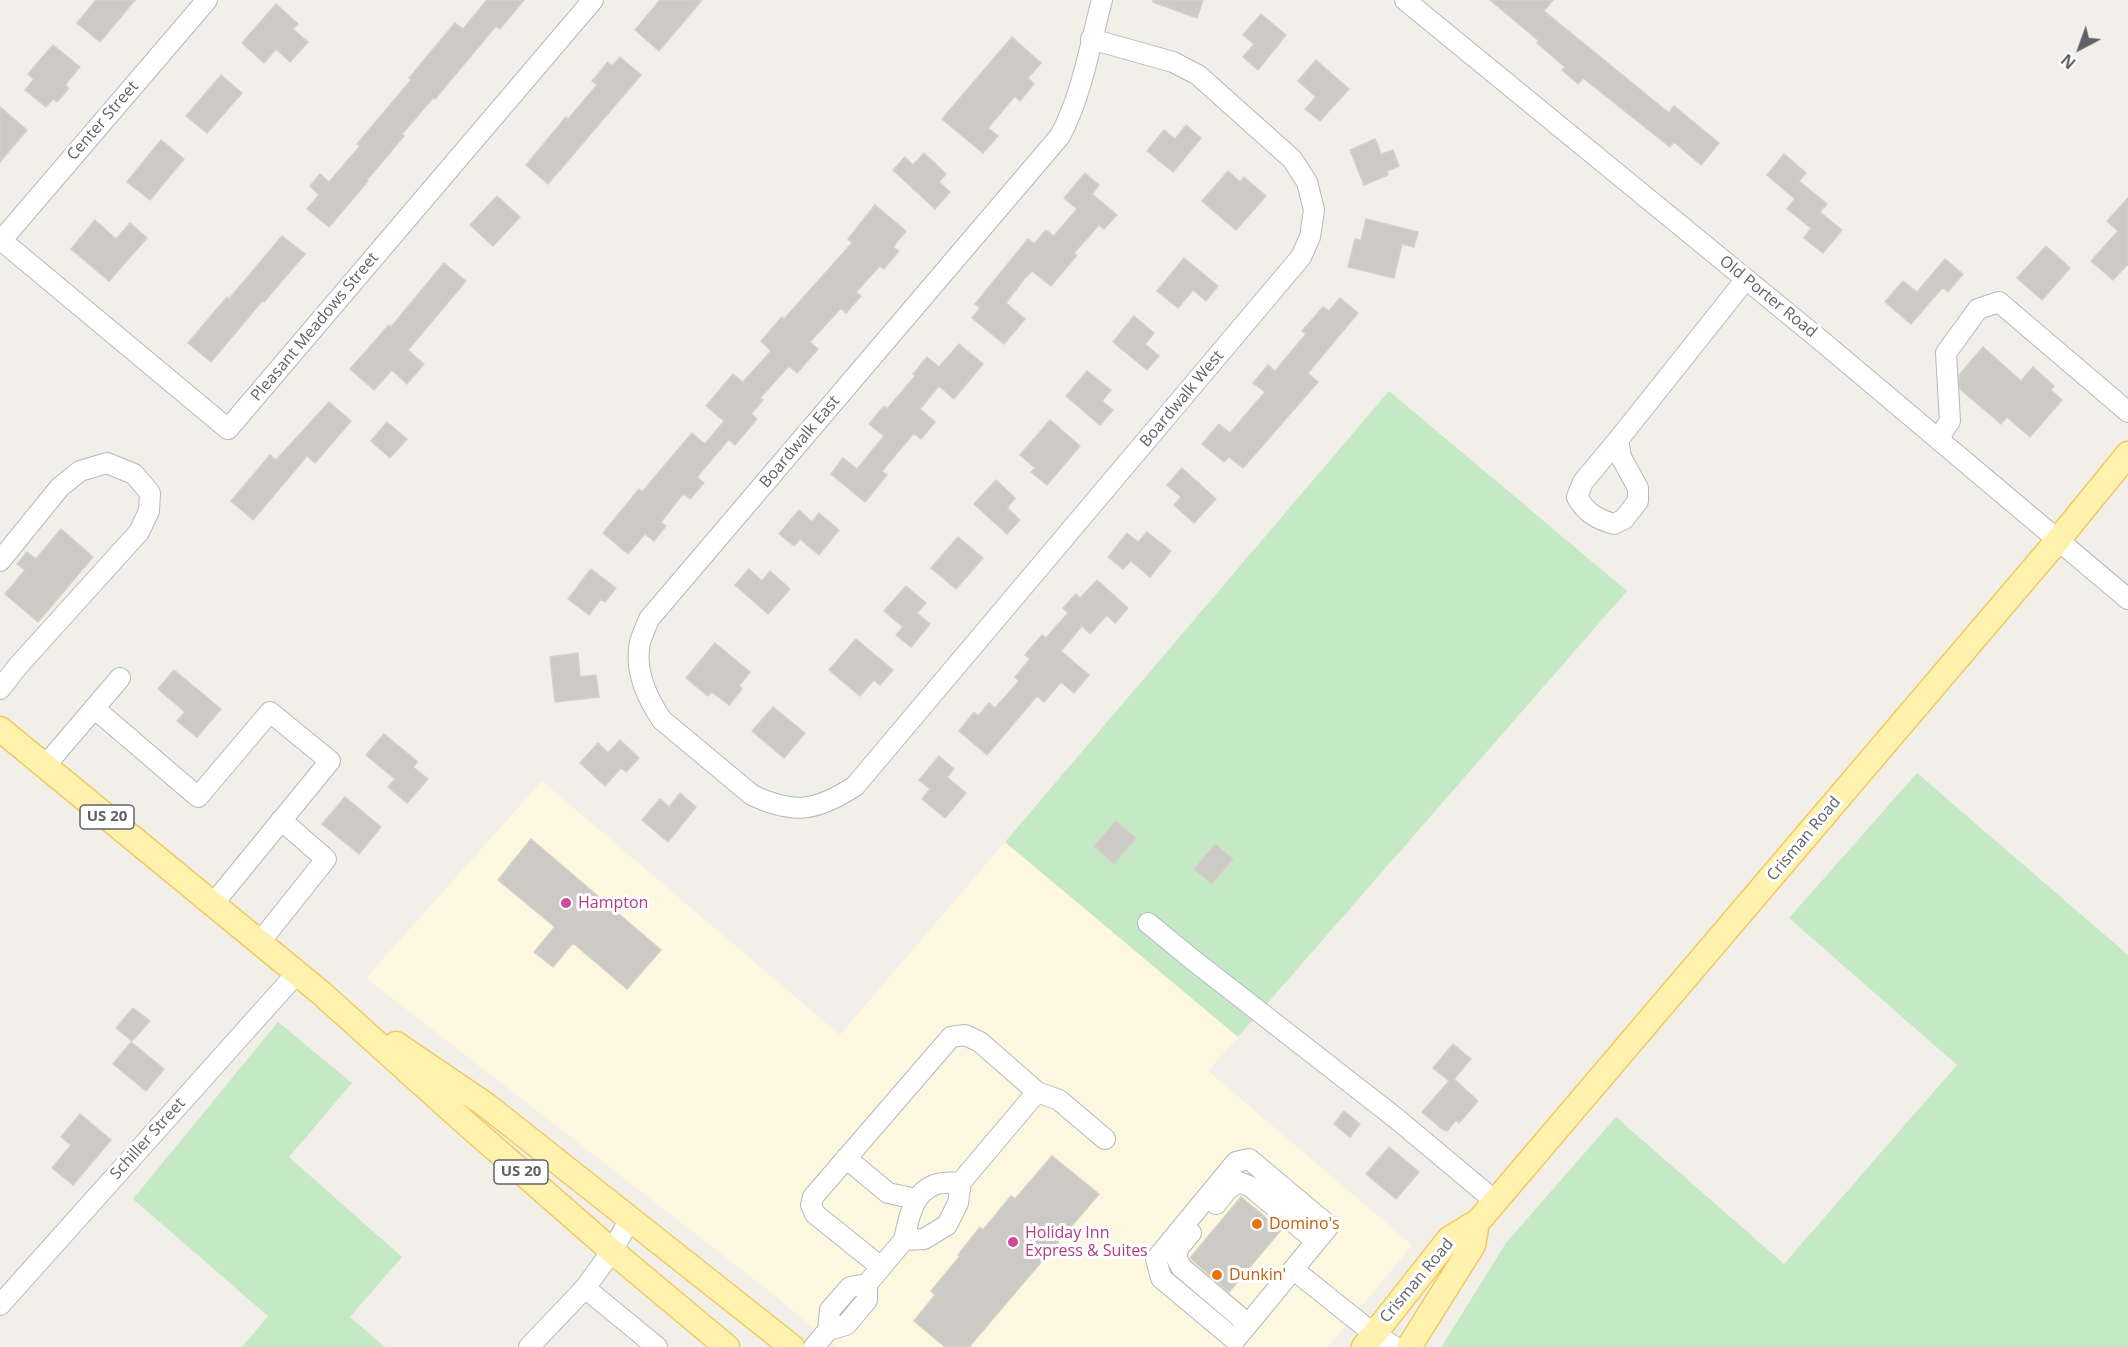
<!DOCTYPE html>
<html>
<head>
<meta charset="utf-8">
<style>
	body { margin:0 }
	#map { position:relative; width:2128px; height:1347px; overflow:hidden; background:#f1efe8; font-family:"Open Sans",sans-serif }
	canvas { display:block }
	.north { position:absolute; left:2050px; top:18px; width:60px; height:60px; -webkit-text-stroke:4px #fff; paint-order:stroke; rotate:221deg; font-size:16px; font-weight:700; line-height:24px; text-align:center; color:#5f6368 }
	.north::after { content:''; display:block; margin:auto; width:21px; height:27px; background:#5f6368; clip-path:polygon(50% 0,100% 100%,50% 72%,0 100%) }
</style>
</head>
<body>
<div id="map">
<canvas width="2128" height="1347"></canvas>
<div class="north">N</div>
</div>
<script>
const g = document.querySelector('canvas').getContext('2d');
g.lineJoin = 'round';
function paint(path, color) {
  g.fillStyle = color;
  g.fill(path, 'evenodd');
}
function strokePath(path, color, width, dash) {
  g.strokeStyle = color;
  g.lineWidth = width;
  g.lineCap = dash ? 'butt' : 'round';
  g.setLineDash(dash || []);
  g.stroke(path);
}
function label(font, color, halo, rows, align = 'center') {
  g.font = font + ' "Open Sans",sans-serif';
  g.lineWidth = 6;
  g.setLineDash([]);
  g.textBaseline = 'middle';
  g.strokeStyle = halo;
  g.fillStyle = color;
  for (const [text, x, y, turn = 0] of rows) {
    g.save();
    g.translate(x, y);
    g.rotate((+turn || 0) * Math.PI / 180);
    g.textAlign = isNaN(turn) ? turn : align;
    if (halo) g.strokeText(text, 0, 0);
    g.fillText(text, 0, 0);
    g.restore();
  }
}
const commercial = new Path2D(`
	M542 781 840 1035 1005 842 1238 1037 1208 1071 1412 1245 1328 1347H835L773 1294 366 978Z`);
const green = new Path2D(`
	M1389 391 1627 591 1238 1037 1005 842Z
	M1917 773 2128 955V1347H1444L1442 1346 1506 1243 1616 1117 1784 1264 1957 1065 1789 918Z
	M278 1022 352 1083 289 1157 402 1257 350 1317 385 1347H242L268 1316 133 1199Z`);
const building = new Path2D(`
	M96 0H135L100 42 77 23Z
	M487 0H524L500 29 496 26 435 99 433 98 402 134 404 136 367 180 368 181 329 227 307 209 319 195 310 186 320 174 329 182 360 146 357 144 411 80 409 78 455 23 463 29Z
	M660 0H702L659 51 635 30Z
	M1153 0H1203L1197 18 1153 2Z
	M1490 0H1553L1544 11 1669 113 1674 106 1719 143 1701 165 1674 142 1670 147 1583 78 1578 84 1562 70 1565 67 1537 43 1539 41Z
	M276 4 298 24 293 29 308 42 290 62 276 49 264 63 242 43Z
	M1261 14 1286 35 1258 70 1243 57 1254 44 1243 35Z
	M1012 37 1041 63 1028 78 1034 84 1020 101 1015 96 988 128 998 136 983 153 942 119Z
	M53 45 80 67 65 85 69 88 57 102 53 99 46 107 25 90 34 79 28 74Z
	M620 57 641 75 548 184 526 165 566 117 568 119 597 85 592 81 608 62 612 66Z
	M1316 60 1349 89 1320 121 1305 109 1316 97 1298 81Z
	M221 75 242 93 207 133 186 116Z
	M0 107 27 130 0 162Z
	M1186 125 1201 138 1173 172 1147 151 1164 130 1175 139Z
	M1375 139 1381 154 1393 150 1399 166 1387 171 1388 175 1364 185 1350 150Z
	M161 140 184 159 150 200 127 182Z
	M924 153 946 174 939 182 950 192 935 209 893 170 905 157 913 165Z
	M1784 154 1806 173 1799 181 1827 204 1820 212 1842 230 1823 253 1804 238 1811 228 1787 209 1795 199 1767 175Z
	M1228 171 1240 182 1244 177 1266 196 1236 230 1202 201Z
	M1085 173 1099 185 1092 194 1117 215 1104 229 1099 225 1074 253 1077 255 1051 286 1032 271 1024 279 1006 303 1025 319 1004 344 972 318 980 308 975 304 1028 239 1034 244 1046 230 1054 236 1077 209 1064 198Z
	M497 196 520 217 493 246 470 225Z
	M2128 198V264L2113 280 2091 261 2118 231 2107 221Z
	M875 205 906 231 893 247 899 251 884 269 880 266 856 292 861 296 846 313 841 308 810 342 818 349 797 373 789 366 760 398 763 400 751 414 757 419 735 445 729 439 697 477 704 483 690 499 683 494 661 522 666 526 654 541 645 534 628 554 603 533 639 489 642 492 692 433 705 444 724 421 706 406 733 374 743 382 771 351 761 341 782 317 784 319 852 243 848 239Z
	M1366 219 1418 232 1414 247 1402 244 1394 278 1348 267 1355 239 1361 240Z
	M95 220 116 239 130 223 147 238 109 281 71 249Z
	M282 236 305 254 264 302 263 300 211 362 188 343 227 297 229 299Z
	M2046 246 2070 268 2042 300 2017 278Z
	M1184 258 1218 286 1206 301 1193 290 1178 308 1157 291Z
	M1945 259 1963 274 1948 292 1943 287 1911 324 1885 302 1903 281 1917 292Z
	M444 263 466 281 408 350 424 364 407 384 392 370 374 390 350 369 389 325 391 327Z
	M1340 298 1358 313 1308 373 1318 382 1243 468 1229 457 1224 462 1202 444 1219 424 1230 433 1265 392 1253 383 1268 365 1275 371 1306 334 1302 331 1323 307 1329 311Z
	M1134 316 1154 333 1145 344 1159 356 1147 370 1113 342Z
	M959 344 983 364 954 399 939 386 920 409 935 422 921 439 914 433 882 471 887 475 865 502 831 474 843 458 857 469 884 436 869 424 884 406 887 409 915 376 913 374 927 357 939 367Z
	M1983 347 2021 381 2033 367 2054 386 2051 390 2062 400 2030 437 2007 417 2001 424 1960 389 1959 375Z
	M1087 371 1111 390 1102 401 1113 410 1100 425 1066 396Z
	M329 402 351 421 315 463 307 456 253 520 231 501 270 455 276 460Z
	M1050 420 1080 446 1047 485 1031 472 1035 468 1020 455Z
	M387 422 407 439 390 458 371 441Z
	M1182 468 1216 499 1194 523 1174 505 1181 497 1167 485Z
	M996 480 1015 498 1007 508 1020 520 1007 534 974 504Z
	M799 510 812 522 819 513 839 530 819 555 800 539 794 546 779 534Z
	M61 529 93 557 38 622 5 594 25 570 17 564 27 552 36 559Z
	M1147 532 1171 551 1150 577 1131 561 1123 569 1108 557 1127 533 1138 542Z
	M958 537 983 558 956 589 931 568Z
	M591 569 616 588 605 602 601 599 589 615 568 599Z
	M749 569 762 581 770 571 790 589 768 614 735 585Z
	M1097 580 1128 608 1115 623 1107 615 1090 634 1082 626 1061 651 1089 675 1074 693 1061 682 1044 702 1037 696 987 755 959 731 974 712 978 716 989 703 995 708 1019 681 1015 677 1030 659 1025 655 1042 635 1046 638 1068 613 1063 608 1076 594 1080 598Z
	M906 586 926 603 917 613 930 624 911 647 896 635 903 627 884 611Z
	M856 639 893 670 880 685 874 680 860 696 829 670Z
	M715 643 750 672 739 686 742 689 729 705 712 692 708 696 686 678Z
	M578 653 580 677 596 675 599 697 555 702 550 657Z
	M174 670 221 709 197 737 177 721 185 712 158 689Z
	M773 707 805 733 784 758 752 731Z
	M384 734 418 762 413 767 428 779 407 803 388 787 395 779 366 755Z
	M620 740 639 758 626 772 621 768 605 786 580 763 598 743 608 753Z
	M939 756 954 769 947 777 966 793 945 818 922 799 930 789 919 780Z
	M680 793 696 807 668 842 642 820 660 799 669 807Z
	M345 797 381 827 359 854 322 824Z
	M1116 821 1136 838 1114 864 1094 846Z
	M531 839 661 950 627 989 573 943 553 967 534 952 555 927 498 880Z
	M1215 844 1233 859 1212 884 1194 869Z
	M133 1008 150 1021 132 1041 116 1028Z
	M131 1042 164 1069 146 1091 113 1064Z
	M1453 1044 1471 1059 1454 1079 1478 1101 1459 1123 1456 1120 1447 1131 1442 1129 1422 1112 1449 1081 1433 1068Z
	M1344 1111 1360 1124 1350 1137 1334 1124Z
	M80 1114 111 1140 73 1185 52 1168 71 1145 61 1137Z
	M1389 1147 1419 1172 1396 1199 1366 1174Z
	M1052 1156 1099 1194 969 1347H945L914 1321 935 1295 931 1291 960 1256 958 1255 980 1227 983 1230 1011 1196 1015 1199Z
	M1241 1197 1281 1230 1229 1292 1190 1258Z`);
const minor = new Path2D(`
	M1405 0 1824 343 2128 599
	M1091 39 1173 62 1198 75 1292 159 1307 182 1314 210 1310 237 1301 257 855 786C817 811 794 815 752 795L662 720C647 698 634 670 640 642 642 635 646 627 649 619L1060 136C1082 95 1090 45 1102 0
	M1 240 228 429 593 0
	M0 242 207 0
	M1938 439 1950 421 1946 353 1978 309 1999 302 2128 412
	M1618 440 1621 457 1638 488V501L1624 519 1614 524C1597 519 1586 513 1577 497L1583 482 1618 440 1746 279
	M0 561 60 487 80 471 107 463 134 474 150 493 149 511 139 532 18 666 0 689
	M94 708 198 797 270 712 330 761 213 904
	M45 766 120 678
	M1148 923 1193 960 1397 1119 1495 1201
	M260 942 326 859 281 820
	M1037 1092 1059 1100 1105 1139
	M846 1158 888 1193 916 1199
	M1249 1159 1329 1226 1235 1340 1161 1278 1156 1259 1236 1162Z
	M1216 1204 1228 1189 1239 1182 1251 1187 1316 1241
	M1191 1233 1179 1247 1176 1257 1181 1267 1248 1324
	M904 1240C909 1218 912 1192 937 1184 944 1182 953 1183 961 1182
	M1294 1270 1374 1334 1395 1347
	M585 1288 657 1347
	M0 1305 297 973
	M828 1330 846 1325 867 1300V1284L904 1240 924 1239 947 1225 958 1203 961 1182 1037 1092 980 1042 965 1035 951 1037 813 1197 811 1205 815 1214 881 1267
	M529 1347 585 1288 612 1251 630 1219
	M814 1347 828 1330 830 1310 850 1287 867 1284`);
const major = new Path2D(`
	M0 729 320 992 469 1126 612 1251 727 1347
	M396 1044 486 1105 792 1347
	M1364 1347 1449 1239 1477 1222 1482 1217 2058 540 2128 454
	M1409 1347 1473 1245 1477 1222`);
const markers = [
	[566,903,6,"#d1479c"],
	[1257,1224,6,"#e8710a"],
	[1013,1242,6,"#d1479c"],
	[1217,1275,6,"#e8710a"]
];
const shields = [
	[107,817,54],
	[521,1172,54]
];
const shieldNames = [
	["US 20",107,817],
	["US 20",521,1172]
];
const streetNames = [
	["Center Street",103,121,-49],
	["Old Porter Road",1768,297,39],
	["Pleasant Meadows Street",315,327,-50],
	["Boardwalk West",1182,399,-50],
	["Boardwalk East",800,442,-50],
	["Crisman Road",1804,839,-50],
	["Schiller Street",148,1139,-48],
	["Crisman Road",1417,1281,-50]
];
const hotelNames = [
	["Hampton",578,903],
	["Holiday Inn",1025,1233],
	["Express & Suites",1025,1251]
];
const foodNames = [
	["Domino's",1269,1224],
	["Dunkin'",1229,1275]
];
paint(commercial, '#fef7e0');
paint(green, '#c5e8c5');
paint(building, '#cccac5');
strokePath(building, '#d6d1c6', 1.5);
strokePath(minor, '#b5b8bc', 22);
strokePath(major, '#f2c960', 27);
strokePath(minor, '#fff', 20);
strokePath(major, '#fff2af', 24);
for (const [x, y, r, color] of markers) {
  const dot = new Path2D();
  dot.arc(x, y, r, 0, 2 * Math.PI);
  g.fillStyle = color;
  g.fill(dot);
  strokePath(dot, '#fff', 2);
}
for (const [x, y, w] of shields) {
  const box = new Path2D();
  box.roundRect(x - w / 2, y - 12, w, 24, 4.5);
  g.fillStyle = '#fff';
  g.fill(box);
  strokePath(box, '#5f6368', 1.5);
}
label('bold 15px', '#5f6368', null, shieldNames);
label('16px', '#5f6368', '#fff', streetNames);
label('16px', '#b23c85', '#fff', hotelNames, 'left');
label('16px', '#c56008', '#fff', foodNames, 'left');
</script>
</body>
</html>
